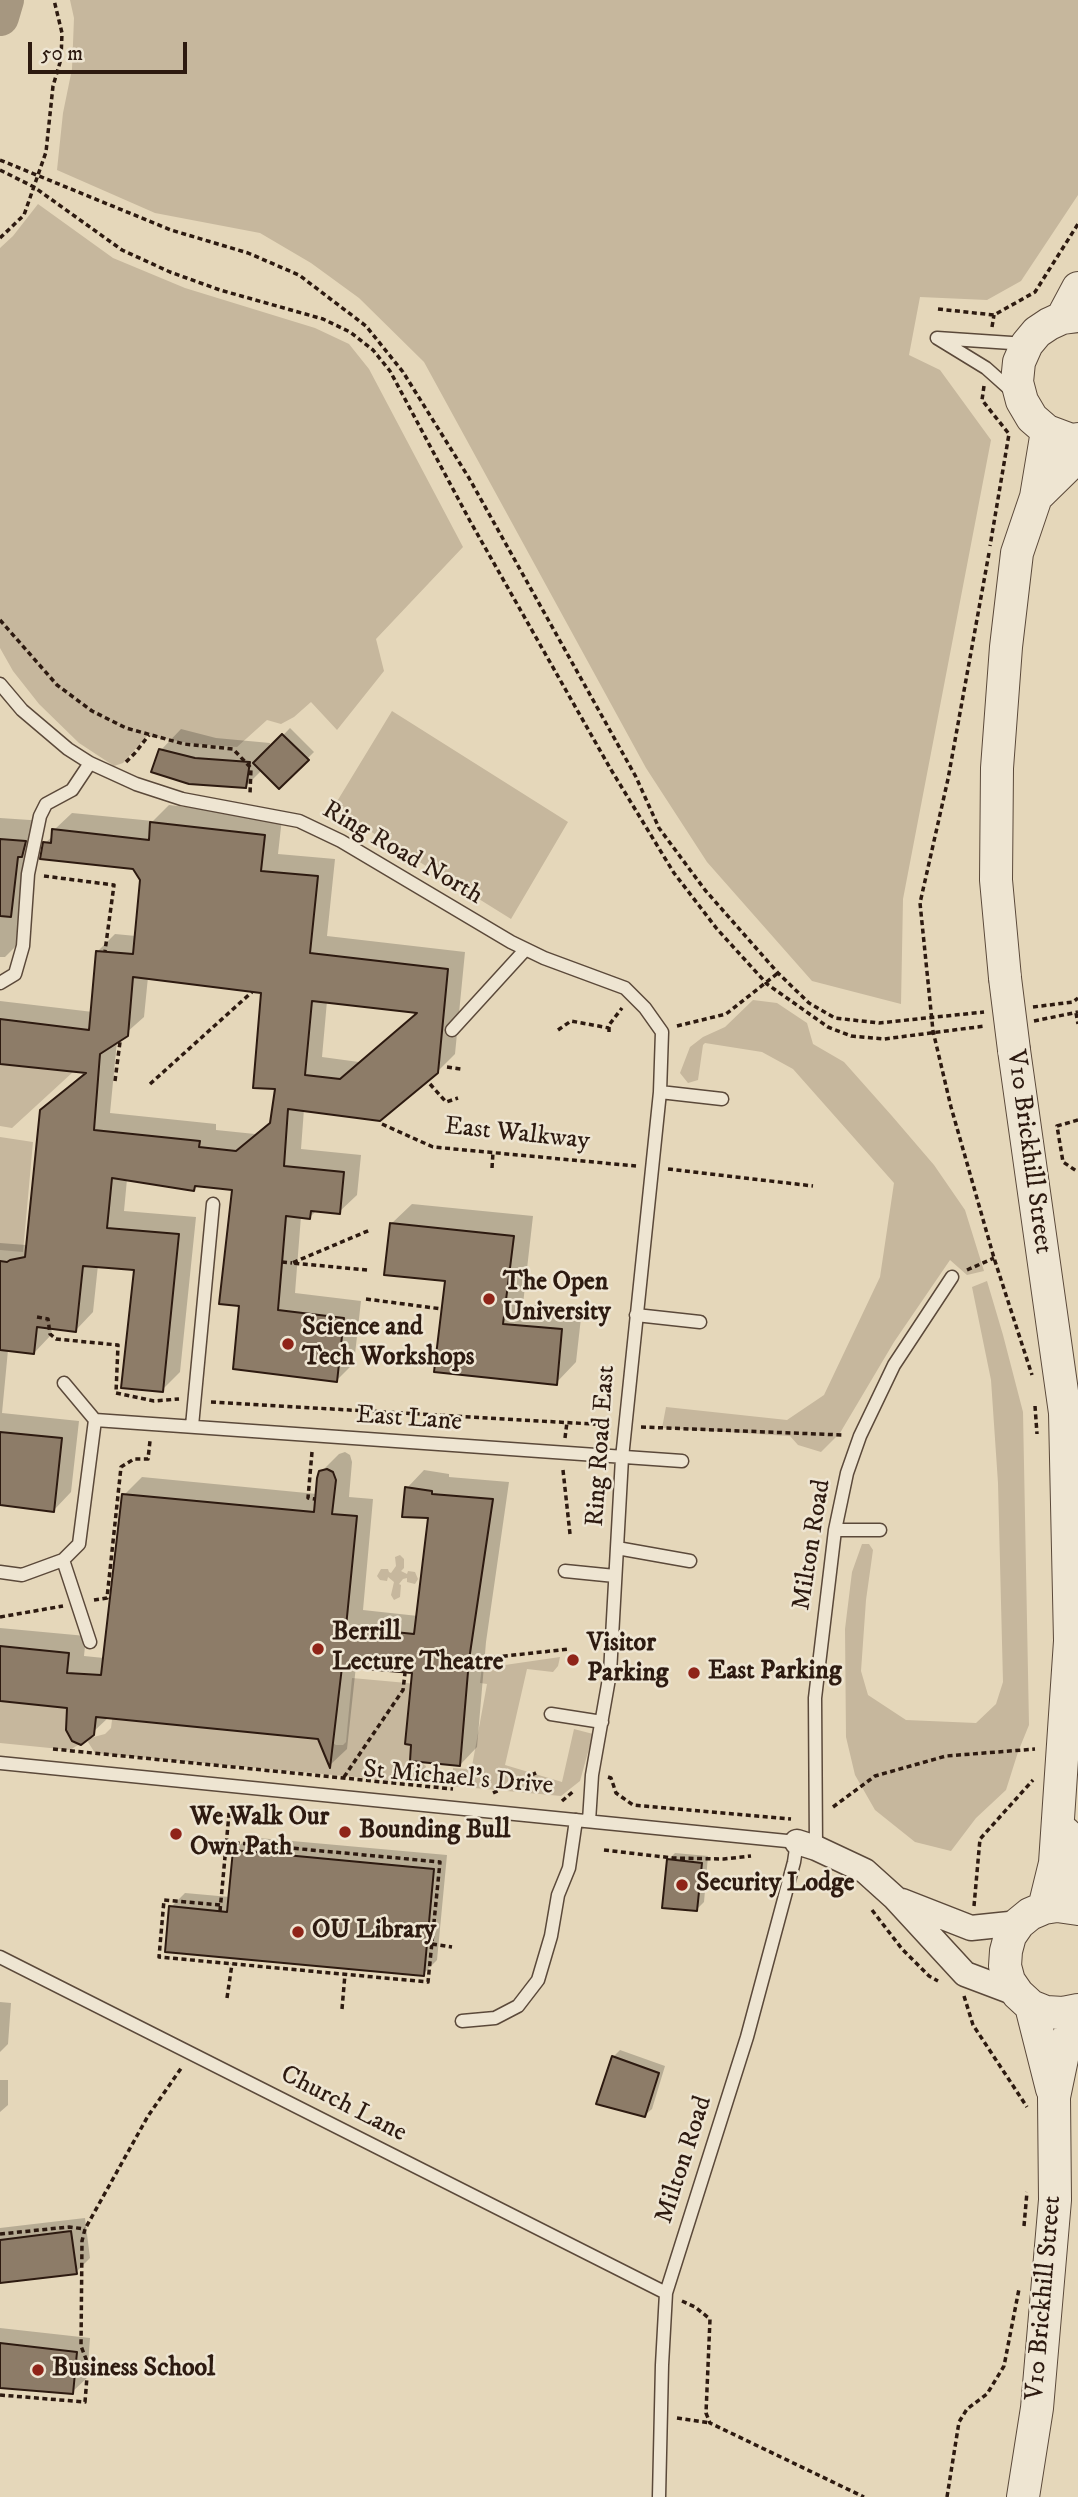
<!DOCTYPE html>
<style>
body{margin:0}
#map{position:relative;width:1078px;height:2497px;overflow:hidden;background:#e5d7ba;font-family:"IM FELL DW Pica",serif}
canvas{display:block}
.scale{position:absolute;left:28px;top:42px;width:159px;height:32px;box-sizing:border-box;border:4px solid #2d1a10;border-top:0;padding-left:9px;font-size:21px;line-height:24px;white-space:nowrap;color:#2d1a10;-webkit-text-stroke:5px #eee5d2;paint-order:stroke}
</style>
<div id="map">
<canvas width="1078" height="2497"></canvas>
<div class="scale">50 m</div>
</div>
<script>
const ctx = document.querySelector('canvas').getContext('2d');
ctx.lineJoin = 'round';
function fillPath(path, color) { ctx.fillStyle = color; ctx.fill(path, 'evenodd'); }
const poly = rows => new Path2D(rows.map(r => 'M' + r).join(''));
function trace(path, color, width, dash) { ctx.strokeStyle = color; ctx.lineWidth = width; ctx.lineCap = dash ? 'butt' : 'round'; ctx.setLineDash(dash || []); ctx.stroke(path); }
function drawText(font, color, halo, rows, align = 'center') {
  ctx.font = font + ' "IM FELL DW Pica",serif'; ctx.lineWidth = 5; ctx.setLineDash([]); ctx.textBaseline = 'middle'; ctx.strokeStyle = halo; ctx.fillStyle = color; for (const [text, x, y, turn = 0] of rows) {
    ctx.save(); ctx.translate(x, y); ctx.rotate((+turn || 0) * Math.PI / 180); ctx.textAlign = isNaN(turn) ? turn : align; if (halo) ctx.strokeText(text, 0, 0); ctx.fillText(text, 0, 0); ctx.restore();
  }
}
fillPath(poly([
 [70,0,1078,0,1078,195,1021,281,987,300,920,297,909,355,940,370,991,440,903,899,901,1004,812,981,707,862,646,768,424,362,359,298,311,263,260,233,155,213,57,170,63,113,72,69,74,18],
 [38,204,113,258,185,288,315,328,349,344,369,369,463,547,376,639,384,671,337,730,311,702,294,717,281,724,267,720,237,747,196,744,147,736,123,763,114,766,79,743,39,704,13,671,0,648,0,248,13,236],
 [392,711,568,822,511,919,333,808],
 [753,1000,777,1003,807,1023,813,1044,844,1062,892,1116,934,1165,965,1210,984,1271,967,1275,950,1260,894,1342,840,1433,821,1452,798,1445,790,1436,662,1428,666,1407,787,1420,824,1395,880,1277,894,1183,793,1069,762,1052,705,1043,703,1045,698,1080,688,1083,680,1073,690,1047,703,1037,725,1027],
 [0,1064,73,1072,12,1128,0,1126],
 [0,1137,33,1142,23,1252,0,1250],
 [987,1281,1003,1335,1023,1412,1029,1725,1018,1752,1006,1790,976,1818,951,1851,915,1842,875,1810,855,1775,846,1737,845,1629,852,1572,862,1544,869,1544,873,1550,866,1600,861,1671,868,1695,906,1720,976,1723,996,1704,1003,1682,998,1483,991,1380,972,1287],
 [400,1555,404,1559,404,1568,401,1571,407,1574,408,1571,415,1572,418,1579,415,1584,407,1582,407,1578,403,1579,399,1584,401,1585,400,1597,394,1600,391,1595,394,1582,388,1577,387,1581,380,1580,377,1576,381,1569,388,1569,389,1572,391,1573,396,1566,395,1557],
 [560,1657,558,1666,553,1672,527,1669,505,1765,562,1782,574,1729,593,1734,580,1781,561,1796,95,1753,88,1742,90,1738,105,1734,111,1728,113,1712,326,1733,329,1740,336,1745,343,1745,346,1742,352,1678,418,1684,423,1749,421,1763,426,1766,425,1769,438,1775,453,1770,453,1768,468,1769,472,1766,487,1684,480,1683,482,1665,498,1666],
 [0,1687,75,1694,80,1740,78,1745,70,1750,0,1743]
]), '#c6b79d');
fillPath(poly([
 [290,728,314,752,279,787,262,770,246,786,161,750,181,729,216,738,270,743,269,750],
 [169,805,282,818,278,854,335,859,327,936,465,952,455,1054,437,1072,304,1109,301,1149,361,1155,357,1195,339,1212,317,1210,310,1217,301,1216,295,1293,361,1301,354,1363,337,1380,241,1304,234,1188,198,1184,193,1189,127,1179,124,1211,196,1217,180,1372,162,1390,136,1268,98,1265,93,1312,76,1330,52,1327,51,1335,34,1353,8,1350,2,1413,79,1421,71,1492,54,1510,0,1503,0,1243,26,1245,41,1111,86,1071,0,1063,0,1001,93,1012,97,952,115,934,136,936,142,879,134,867,45,843,54,835,54,830,72,813,153,821],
 [148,977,263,991,277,1088,272,1120,255,1134,216,1130,216,1124,110,1113,117,1041,144,1017],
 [327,1001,418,1012,359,1062,322,1057],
 [0,818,45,821,42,835,38,840,25,937,5,957,0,957],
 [412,1204,533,1216,523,1304,582,1309,576,1362,556,1383,391,1224],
 [345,1452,350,1455,352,1462,349,1497,373,1499,363,1610,418,1616,430,1517,407,1488,424,1470,449,1474,449,1477,509,1482,486,1642,477,1747,460,1765,414,1672,356,1666,347,1749,330,1765,319,1737,109,1717,92,1733,69,1707,0,1699,0,1628,86,1636,84,1656,104,1658,124,1495,142,1477,317,1494,321,1472,339,1454],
 [248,1837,447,1855,437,1960,423,1974,171,1907,185,1893,230,1897,234,1851],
 [675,1853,708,1856,704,1902,697,1909,668,1860],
 [0,2002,11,2003,8,2044,0,2052],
 [620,2050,665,2066,652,2109,645,2115,613,2057],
 [0,2080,8,2080,8,2105,0,2112],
 [85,2218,90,2258,76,2272,0,2281,0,2228],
 [0,2328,90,2338,87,2378,72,2392,0,2386]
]), '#0003');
trace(poly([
 [0,17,5,0]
]), '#a69780', 38);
const building = poly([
 [282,734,309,760,279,789,253,763,282,734],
 [159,749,195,758,250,762,246,788,189,784,151,772,159,749],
 [150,822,265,835,261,871,318,876,310,953,448,969,438,1073,380,1121,288,1109,284,1166,344,1172,340,1214,311,1211,310,1219,286,1216,278,1310,344,1318,337,1382,233,1369,239,1306,219,1304,232,1190,195,1186,194,1191,112,1178,107,1228,179,1234,163,1392,121,1388,134,1270,83,1266,76,1332,37,1327,34,1354,0,1350,0,1261,7,1262,10,1260,25,1257,40,1110,86,1073,0,1064,0,1019,89,1030,96,951,133,954,140,880,133,869,40,859,43,842,51,843,52,829,149,840,150,822],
 [133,977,261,993,253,1088,275,1089,270,1123,236,1151,199,1147,200,1141,94,1130,100,1054,128,1036,133,977],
 [312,1001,417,1013,340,1079,305,1075,312,1001],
 [0,839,26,841,22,857,18,857,11,917,0,916,0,839],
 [390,1223,514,1236,503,1324,562,1329,557,1385,434,1372,445,1281,384,1275,390,1223],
 [0,1432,62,1438,54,1512,0,1505,0,1432],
 [327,1469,333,1472,336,1480,332,1514,357,1516,346,1627,414,1634,428,1518,402,1517,405,1487,432,1491,432,1494,493,1499,469,1660,460,1766,410,1761,411,1745,405,1744,412,1673,342,1667,330,1768,318,1739,96,1717,94,1735,81,1745,72,1741,66,1730,67,1708,0,1701,0,1646,69,1653,67,1673,101,1675,122,1494,314,1512,317,1478,319,1471,327,1469],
 [233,1850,434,1869,424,1976,165,1952,169,1906,227,1912,233,1850],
 [667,1859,702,1863,697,1911,662,1908,667,1859],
 [612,2056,659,2073,645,2117,596,2104,612,2056],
 [71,2231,77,2274,0,2283,0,2240,71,2231],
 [0,2343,77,2352,73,2394,0,2388,0,2343]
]);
fillPath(building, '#8d7c68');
trace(building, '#2d1a10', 2);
const service = poly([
 [1014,393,986,368,937,338,1026,344],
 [0,684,22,710,68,749,90,763,136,784,182,799,299,821,341,841,511,942,544,958,625,988,645,1008,662,1032,660,1092,622,1458,610,1673,592,1775,589,1821],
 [0,983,15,974,23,946,28,874,40,816,46,804,72,790,90,763],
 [452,1030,525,950],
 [660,1092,722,1099],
 [636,1315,700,1322],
 [95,1420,682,1461],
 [192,1426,213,1204],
 [835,1530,880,1530],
 [617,1548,690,1561],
 [63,1560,90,1642],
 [565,1571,615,1576],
 [0,1572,22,1575,63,1560,79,1544,95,1420,64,1383],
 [551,1714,602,1722],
 [0,1763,797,1842,794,1862,747,2037,666,2293,662,2365,659,2497],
 [816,1848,815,1698,835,1530,847,1473,860,1436,894,1365,952,1277],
 [0,1957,666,2293],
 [462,2021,495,2018,518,2006,538,1980,551,1936,558,1895,569,1868,576,1820]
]);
const minor = poly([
 [797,1842,816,1848,865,1871,895,1898,965,1974,1018,1994],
 [902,1901,971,1928,1019,1923]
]);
const tertiary = poly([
 [1078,316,1062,318,1049,324,1037,332,1027,344,1019,362,1017,382,1022,401,1032,418,1047,431,1071,440,1078,439],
 [1062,318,1078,288],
 [1036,497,1078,456],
 [1005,978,996,880,997,768,1006,647,1017,553,1036,497,1047,431],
 [1014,1050,1065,1413,1070,1641,1055,1863,1044,1908],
 [1065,1833,1078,1890],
 [1078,1909,1057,1906,1044,1908,1030,1914,1019,1923,1010,1936,1006,1951,1005,1966,1009,1981,1018,1994,1031,2006,1046,2012,1063,2013,1078,2010],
 [1031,2006,1052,2089],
 [1023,2497,1037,2408,1055,2200,1054,2097,1064,2049,1078,2011]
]);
trace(service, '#5b493a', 15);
trace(minor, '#5b493a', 27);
trace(tertiary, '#5b493a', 34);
trace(poly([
 [0,160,171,230,248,253,299,275,366,326,403,372,469,478,636,777,659,828,705,890,778,973,809,1003,835,1018,879,1023,984,1012],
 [0,170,34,187,122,250,170,272,220,290,323,319,350,332,373,350,390,371,470,521,610,768,674,873,717,929,767,984,828,1027,851,1036,884,1039,985,1026],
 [0,238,24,215,46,152,53,86,61,59,62,33,54,0],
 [938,309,994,315,1035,292,1078,224],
 [992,327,994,315],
 [984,386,982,400,1009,434,990,546],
 [989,553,948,779,920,903,933,1031,951,1107,994,1258,1032,1375],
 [0,620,57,685,92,711,126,728,184,744,233,749,251,768,250,794],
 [126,762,135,753,149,735],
 [44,876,114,885,105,951],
 [1033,1007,1073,1002,1078,998],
 [1076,1013,1078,1024],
 [1034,1021,1078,1012],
 [677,1026,726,1014,778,973],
 [558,1030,571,1021,609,1028],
 [609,1032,609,1025,622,1008],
 [447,1067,461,1069],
 [115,1081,120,1042],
 [150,1084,252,992],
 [430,1084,446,1102,458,1098],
 [1078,1120,1057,1126,1063,1162,1078,1172],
 [382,1124,433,1147,636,1166],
 [492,1168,493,1152],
 [668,1169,813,1186],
 [282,1262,292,1263],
 [367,1270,292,1263,370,1230],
 [967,1270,994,1258],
 [366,1299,442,1309],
 [37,1317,48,1319,50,1334,56,1339,118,1345,116,1393,154,1401,179,1399],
 [211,1402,609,1425],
 [1035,1406,1037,1434],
 [641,1427,843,1435],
 [565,1438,567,1422],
 [312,1452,308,1498,315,1499],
 [563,1470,570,1534],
 [94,1600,107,1598,121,1467,134,1459,148,1459,150,1441],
 [0,1617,63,1606],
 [469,1660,569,1649],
 [53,1749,453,1789],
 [344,1777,403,1690,405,1673],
 [608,1777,611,1778,616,1793,633,1805,791,1819],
 [493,1793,538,1772],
 [562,1801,575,1790],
 [833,1807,875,1776,946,1756,1035,1749],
 [604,1850,673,1858,724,1859,751,1856],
 [220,1905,164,1900,159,1957,428,1982,440,1862,226,1842],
 [974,1906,980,1839,1033,1780],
 [872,1910,902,1949,929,1976,938,1981],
 [220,1911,230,1803],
 [432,1944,452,1947],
 [964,1996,973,2025,1027,2107],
 [227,1998,232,1964],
 [342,2009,345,1974],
 [1024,2226,1027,2192],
 [0,2234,69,2227,85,2229],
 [682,2301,695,2307,710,2319,706,2413,710,2423,864,2497],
 [0,2395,85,2402,88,2364,81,2346,82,2241,85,2229,148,2116,182,2067],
 [677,2418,710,2423],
 [947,2497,959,2422,967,2409,987,2394,1004,2366,1019,2289]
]), '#2d1a10', 3.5, [5, 3.5]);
trace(service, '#eee5d2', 12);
trace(minor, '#eee5d2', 24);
trace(tertiary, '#eee5d2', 32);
const tertiaryBridge = poly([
 [1005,978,1014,1050]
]);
trace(tertiaryBridge, '#5b493a', 34, []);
trace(tertiaryBridge, '#eee5d2', 32);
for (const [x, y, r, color] of [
 [489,1299,7,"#8f2418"],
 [288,1344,7,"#8f2418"],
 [318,1649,7,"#8f2418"],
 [573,1660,7,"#8f2418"],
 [694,1673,7,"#8f2418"],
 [345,1832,7,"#8f2418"],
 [176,1834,7,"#8f2418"],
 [682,1885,7,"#8f2418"],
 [298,1932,7,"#8f2418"],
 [38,2370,7,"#8f2418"]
]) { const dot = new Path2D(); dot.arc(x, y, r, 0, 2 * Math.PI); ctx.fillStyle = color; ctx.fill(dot); trace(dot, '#eee5d2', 2.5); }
drawText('26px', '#2d1a10', '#eee5d2', [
 ["Ring Road North",402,854,30],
 ["East Walkway",517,1135,6],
 ["V10 Brickhill Street",1028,1152,82],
 ["East Lane",409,1420,4],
 ["Ring Road East",602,1446,-86],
 ["Milton Road",813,1545,-81],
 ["St Michael's Drive",458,1779,5],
 ["Church Lane",343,2105,27],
 ["Milton Road",685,2160,-72],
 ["V10 Brickhill Street",1045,2298,-85]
]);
drawText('bold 26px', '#2d1a10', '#eee5d2', [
 ["The Open",503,1284],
 ["University",503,1314],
 ["Science and",302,1329],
 ["Tech Workshops",302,1359],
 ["Berrill",332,1634],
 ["Lecture Theatre",332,1664],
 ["Visitor",587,1645],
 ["Parking",587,1675],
 ["East Parking",708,1673],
 ["We Walk Our",190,1819],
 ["Own Path",190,1849],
 ["Bounding Bull",359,1832],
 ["Security Lodge",696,1885],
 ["OU Library",312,1932],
 ["Business School",52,2370]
], 'left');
</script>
